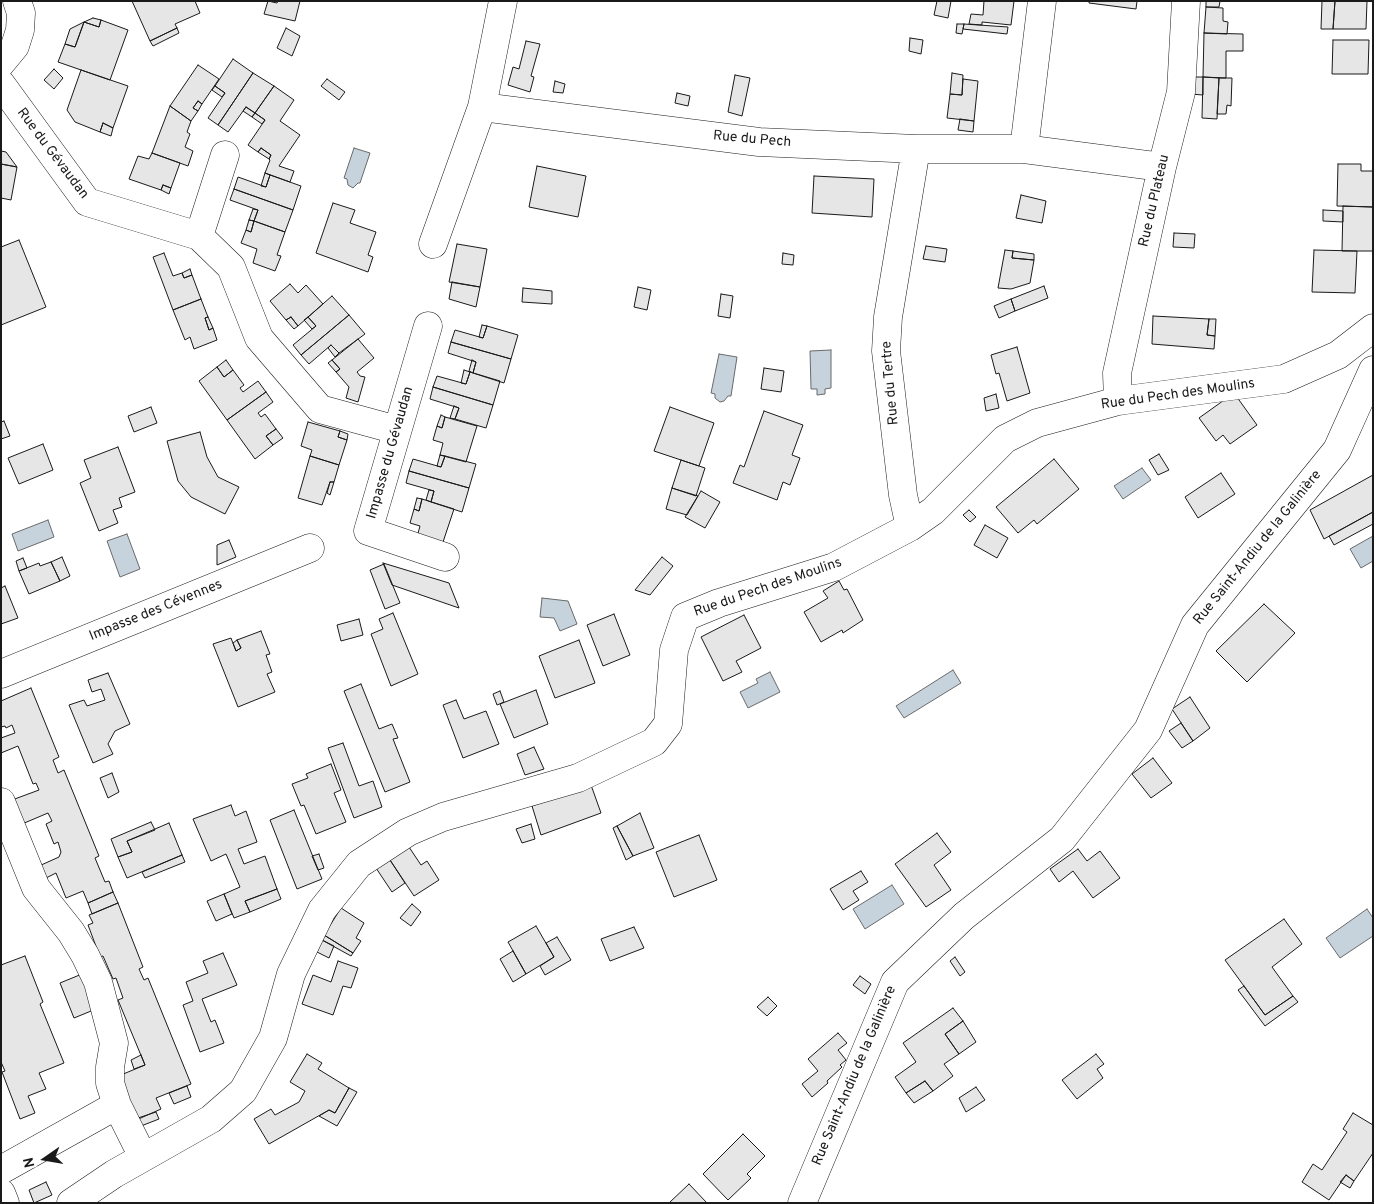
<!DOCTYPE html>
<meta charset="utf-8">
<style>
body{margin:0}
#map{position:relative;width:1374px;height:1204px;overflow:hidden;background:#fff;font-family:Overpass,sans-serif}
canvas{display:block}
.frame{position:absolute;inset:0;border:2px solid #1a1a1a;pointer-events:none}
.north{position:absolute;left:20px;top:1134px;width:50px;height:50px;-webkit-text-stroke:4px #fff;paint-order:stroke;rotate:257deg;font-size:14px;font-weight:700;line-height:20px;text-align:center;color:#1a1a1a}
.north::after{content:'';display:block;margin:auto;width:18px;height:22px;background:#1a1a1a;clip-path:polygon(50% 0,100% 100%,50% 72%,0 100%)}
</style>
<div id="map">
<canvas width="1374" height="1204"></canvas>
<div class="frame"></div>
<div class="north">N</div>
</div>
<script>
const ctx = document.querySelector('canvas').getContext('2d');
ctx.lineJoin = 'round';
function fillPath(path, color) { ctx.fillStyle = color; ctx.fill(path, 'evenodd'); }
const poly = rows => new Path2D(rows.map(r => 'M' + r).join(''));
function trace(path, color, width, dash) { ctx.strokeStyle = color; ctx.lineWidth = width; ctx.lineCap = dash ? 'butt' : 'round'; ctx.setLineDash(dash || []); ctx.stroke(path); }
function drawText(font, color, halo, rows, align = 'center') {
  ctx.font = font + ' Overpass,sans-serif'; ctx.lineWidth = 4; ctx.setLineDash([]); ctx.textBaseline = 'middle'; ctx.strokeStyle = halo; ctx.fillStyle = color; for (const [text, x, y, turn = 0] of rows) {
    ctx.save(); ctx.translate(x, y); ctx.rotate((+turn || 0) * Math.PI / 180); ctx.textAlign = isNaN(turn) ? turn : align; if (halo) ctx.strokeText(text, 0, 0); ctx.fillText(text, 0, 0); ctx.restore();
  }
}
const water = poly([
 [354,148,370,153,360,183,358,183,353,188,348,185,347,179,344,178,354,148],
 [831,350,831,388,825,389,825,394,817,395,817,389,811,389,810,351,831,350],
 [719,354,737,357,731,396,728,396,724,401,720,402,715,398,715,394,711,393,719,354],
 [1142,468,1151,480,1123,499,1114,486,1142,468],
 [48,520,54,537,18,551,12,534,48,520],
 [127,534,140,569,120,577,107,541,127,534],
 [1373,536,1373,561,1361,568,1350,549,1373,536],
 [542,598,568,601,577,624,560,631,554,618,540,617,542,598],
 [953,670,961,683,904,718,896,706,953,670],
 [770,672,780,692,748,708,740,692,758,683,756,679,770,672],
 [892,885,904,904,865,929,853,909,892,885],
 [1367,909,1373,918,1373,936,1340,958,1326,938,1367,909]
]);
fillPath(water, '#c6d2dc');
trace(water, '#6a6a6a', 1);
const building = poly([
 [132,1,195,1,200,13,175,24,177,28,150,41,132,1],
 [268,1,277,3,278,1,300,1,295,21,264,14,268,1],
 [937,1,951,1,948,18,934,15,937,1],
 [984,1,1014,1,1011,25,982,22,982,25,969,24,971,14,983,15,984,1],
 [1089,1,1137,1,1136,9,1089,3,1089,1],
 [1206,1,1220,1,1219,7,1206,7,1206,1],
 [1322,1,1335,1,1333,29,1321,29,1322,1],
 [1335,1,1367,1,1366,29,1333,29,1335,1],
 [1206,7,1223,8,1223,21,1228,22,1227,34,1204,33,1206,7],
 [93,18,101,20,99,27,84,22,93,18],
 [101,20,128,30,110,80,58,62,65,44,75,47,84,22,99,27,101,20],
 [84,22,75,47,65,44,70,29,84,22],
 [957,24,964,24,962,34,956,33,957,24],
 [964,24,1008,27,1007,34,963,29,964,24],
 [177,28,179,33,153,46,150,41,177,28],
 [286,28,300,36,292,56,277,48,286,28],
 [1204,33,1243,34,1243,51,1226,51,1226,78,1203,77,1204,33],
 [910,38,923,40,921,54,909,51,910,38],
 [1333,40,1369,40,1368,74,1332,74,1333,40],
 [526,41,540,44,531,76,534,77,530,92,508,85,513,67,519,69,526,41],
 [233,59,253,73,218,125,208,118,225,93,215,86,233,59],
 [198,65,219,79,202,104,198,101,193,108,198,111,191,121,170,106,198,65],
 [54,69,63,78,54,89,44,80,54,69],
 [81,70,128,86,113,128,103,123,100,132,75,122,67,110,81,70],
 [253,73,274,86,255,113,246,107,228,132,218,125,253,73],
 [952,73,963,75,962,95,950,94,952,73],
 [735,75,750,78,742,116,728,112,735,75],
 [1191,77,1203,77,1203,95,1190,94,1191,77],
 [1203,77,1219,78,1217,119,1202,118,1203,77],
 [1219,78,1232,78,1231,106,1227,105,1226,114,1217,114,1219,78],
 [327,79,345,92,339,100,321,86,327,79],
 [963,79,978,81,974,121,947,118,950,94,962,95,963,79],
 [555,81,565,84,563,93,553,92,555,81],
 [215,86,225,93,222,97,212,90,215,86],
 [274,86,294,100,280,121,300,135,279,166,294,171,290,182,265,173,270,160,269,159,271,155,261,148,258,152,248,145,265,120,255,113,274,86],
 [677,93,690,96,688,106,675,103,677,93],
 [198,101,202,104,198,111,193,108,198,101],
 [170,106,191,121,187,132,190,134,185,147,193,151,188,166,152,153,170,106],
 [246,107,255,113,252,117,243,111,246,107],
 [255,113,265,120,262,124,252,117,255,113],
 [960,119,974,121,973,132,958,130,960,119],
 [103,123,113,128,111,136,100,132,103,123],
 [261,148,271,155,269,159,258,152,261,148],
 [1,151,6,152,17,167,1,164,1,151],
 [152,153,180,163,171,188,163,185,161,190,129,179,138,156,149,159,152,153],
 [1,164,17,167,11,200,1,198,1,164],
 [1338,164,1361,164,1361,171,1373,171,1373,207,1337,206,1338,164],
 [537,166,586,176,578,217,529,207,537,166],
 [265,173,270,175,266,187,261,186,265,173],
 [270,175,301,186,293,210,234,189,238,177,266,187,270,175],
 [814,176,874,179,872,217,812,213,814,176],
 [163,185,171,188,169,194,161,190,163,185],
 [234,189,293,210,285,232,254,221,258,210,230,200,234,189],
 [1021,195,1046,201,1042,223,1016,218,1021,195],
 [333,203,355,210,350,223,376,232,368,255,373,257,368,272,316,253,333,203],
 [1343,206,1373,207,1373,251,1342,251,1343,206],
 [253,209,258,210,254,221,249,220,253,209],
 [1323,210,1343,211,1343,222,1323,221,1323,210],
 [249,220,254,221,251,232,246,230,249,220],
 [254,221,285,232,277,255,281,256,275,271,253,263,257,249,241,243,246,230,251,232,254,221],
 [1174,233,1195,234,1194,248,1173,247,1174,233],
 [19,240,46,307,1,325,1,247,19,240],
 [457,244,487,249,480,287,449,282,457,244],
 [926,246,947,249,945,262,923,259,926,246],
 [1005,250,1013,251,1012,258,1034,260,1030,283,1011,289,998,288,1005,250],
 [1314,250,1357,251,1355,293,1312,292,1314,250],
 [1013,251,1034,254,1034,260,1012,258,1013,251],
 [164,253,173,276,182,273,184,278,192,275,201,299,173,310,153,257,164,253],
 [783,253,794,255,793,265,782,264,783,253],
 [190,269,192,275,184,278,182,273,190,269],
 [452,282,480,287,476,307,449,299,452,282],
 [290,284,298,293,306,285,323,304,298,326,291,317,286,320,270,301,290,284],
 [1044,286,1048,298,1015,311,1011,299,1044,286],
 [638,287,651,290,647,310,634,307,638,287],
 [523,288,552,291,552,304,522,302,523,288],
 [721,294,733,296,730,318,718,316,721,294],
 [332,296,349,315,301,355,293,345,316,326,308,317,332,296],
 [201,299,208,317,205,318,209,330,213,328,217,340,194,349,190,337,185,340,173,310,201,299],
 [1011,299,1015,311,999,318,994,306,1011,299],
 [349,315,365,334,339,353,331,345,309,364,301,355,349,315],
 [1153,316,1209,319,1207,335,1215,336,1214,349,1152,344,1153,316],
 [208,317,213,328,209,330,205,318,208,317],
 [291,317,298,326,294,329,286,320,291,317],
 [308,317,316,326,312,329,304,320,308,317],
 [1209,319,1216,319,1215,336,1207,335,1209,319],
 [482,325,487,326,483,338,479,337,482,325],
 [487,326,518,335,511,359,451,342,455,330,483,338,487,326],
 [358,339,374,358,357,372,360,376,365,377,358,402,346,398,349,387,336,372,340,369,332,360,358,339],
 [451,342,511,359,504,383,473,373,476,362,448,353,451,342],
 [331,345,339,353,335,357,328,348,331,345],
 [1017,347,1030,393,1007,401,999,373,996,374,991,355,1017,347],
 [226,360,233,370,224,377,217,367,226,360],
 [332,360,340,369,336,372,328,363,332,360],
 [472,360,476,362,473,373,469,371,472,360],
 [217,367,224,377,233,370,244,385,240,388,243,392,258,381,266,392,227,420,199,381,217,367],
 [764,368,784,371,781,392,761,389,764,368],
 [464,370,470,372,466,384,461,383,464,370],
 [470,372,500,381,493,405,433,387,437,376,466,384,470,372],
 [433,387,493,405,486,428,455,419,459,408,430,399,433,387],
 [266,392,273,402,258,413,261,417,265,414,276,429,266,436,273,445,255,459,227,420,266,392],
 [1234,393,1257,425,1230,444,1223,435,1216,441,1199,418,1234,393],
 [996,394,999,408,986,411,984,398,996,394],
 [454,406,459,408,455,419,450,418,454,406],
 [151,407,157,423,134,432,128,416,151,407],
 [670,407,714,423,699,466,654,451,670,407],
 [764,411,803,425,792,455,800,458,790,485,783,482,777,500,733,483,740,465,744,467,764,411],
 [441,415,445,417,442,428,437,426,441,415],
 [445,417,477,426,466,462,440,455,443,443,433,440,437,426,442,428,445,417],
 [4,421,10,436,1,439,1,422,4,421],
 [308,422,340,431,338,437,347,440,339,465,310,456,312,450,301,446,308,422],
 [276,429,283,438,273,445,266,436,276,429],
 [340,431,348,434,347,440,338,437,340,431],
 [200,432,207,457,218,477,239,487,225,514,191,497,178,481,167,441,200,432],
 [43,444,53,470,19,484,8,458,43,444],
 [118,447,135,492,119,498,122,507,113,510,118,523,99,531,80,483,91,478,84,460,118,447],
 [1159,454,1169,470,1158,475,1149,460,1159,454],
 [440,455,445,456,441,467,437,466,440,455],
 [310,456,339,465,334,482,330,482,322,505,298,498,310,456],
 [445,456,476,464,469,488,409,471,413,459,441,467,445,456],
 [1054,459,1079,489,1037,524,1034,520,1018,533,996,507,1054,459],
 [681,460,705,468,696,496,672,488,681,460],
 [409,471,469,488,462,512,431,502,434,491,406,483,409,471],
 [1221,473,1235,494,1198,518,1185,497,1221,473],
 [1373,475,1373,512,1324,539,1310,510,1373,475],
 [330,482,334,482,330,495,327,493,330,482],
 [672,488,698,496,687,515,666,509,672,488],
 [429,490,434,491,431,502,426,500,429,490],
 [701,491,720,502,705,528,685,517,701,491],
 [417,498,422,499,419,511,414,509,417,498],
 [422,499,454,509,442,545,417,537,420,526,410,523,414,509,419,511,422,499],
 [969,510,976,517,970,522,963,515,969,510],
 [1373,512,1373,524,1334,545,1329,536,1373,512],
 [985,525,1008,538,997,558,974,545,985,525],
 [229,540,236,557,217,565,217,545,229,540],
 [62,557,70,576,60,581,51,562,62,557],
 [662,557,673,566,650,595,635,590,662,557],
 [23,558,27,568,19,571,16,561,23,558],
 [51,562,60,581,29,594,19,571,39,563,40,566,51,562],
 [383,563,449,583,459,608,392,585,383,563],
 [384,564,400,603,385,609,370,570,384,564],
 [839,581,844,590,847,589,863,620,843,633,842,630,821,642,804,612,828,598,823,591,839,581],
 [5,586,18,618,1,624,1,588,5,586],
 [1264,604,1295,633,1247,682,1216,651,1264,604],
 [393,613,418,674,391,686,371,634,383,629,379,619,393,613],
 [614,614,630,655,603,666,587,625,614,614],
 [744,615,761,648,736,661,742,672,723,681,701,637,744,615],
 [359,619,363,635,341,641,337,625,359,619],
 [261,631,270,654,266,655,272,672,267,674,275,692,238,707,213,644,231,638,236,651,241,648,237,640,261,631],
 [237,640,241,648,236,651,233,643,237,640],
 [579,640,595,683,555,698,539,656,579,640],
 [108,673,130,724,115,731,108,744,113,754,93,763,69,705,84,700,87,706,105,700,101,689,92,692,88,680,108,673],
 [361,684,379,729,392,724,398,738,393,739,410,782,385,792,344,691,361,684],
 [31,688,59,757,53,760,58,773,64,770,99,856,95,858,105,882,109,881,113,892,88,903,83,891,66,898,56,873,44,879,39,866,59,857,61,852,58,842,54,844,46,824,52,821,48,813,22,824,12,800,39,790,36,783,33,784,18,746,1,753,1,738,15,733,12,725,6,728,5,726,1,727,1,701,31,688],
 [536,690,548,724,514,738,500,704,536,690],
 [500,691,504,702,497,705,493,694,500,691],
 [1190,697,1210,728,1193,741,1172,709,1190,697],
 [456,700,464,719,486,711,499,744,463,758,443,705,456,700],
 [1181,723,1193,741,1182,748,1169,731,1181,723],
 [343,743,359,786,373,781,382,807,354,818,328,748,343,743],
 [534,747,544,769,525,775,517,754,534,747],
 [1153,758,1172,783,1151,798,1132,774,1153,758],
 [331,764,341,790,334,793,346,822,316,834,304,805,301,806,292,784,308,778,306,774,331,764],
 [112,773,119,792,108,798,100,778,112,773],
 [591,785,601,813,541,835,532,806,591,785],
 [231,805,235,816,246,811,257,842,238,849,244,864,265,856,277,889,245,901,250,912,234,918,224,894,240,887,226,854,211,861,193,819,231,805],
 [294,810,322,879,297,889,270,820,294,810],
 [640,813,654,848,633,856,617,826,640,813],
 [151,822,155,830,127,841,132,852,118,857,111,839,151,822],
 [169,823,182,855,127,878,118,857,132,852,127,841,169,823],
 [531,824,535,839,522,843,516,829,531,824],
 [617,826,633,856,626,860,613,828,617,826],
 [937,833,951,852,934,865,951,890,926,907,895,864,937,833],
 [699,835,717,880,674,897,656,852,699,835],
 [407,844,421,865,427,861,439,880,414,896,388,857,407,844],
 [1078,849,1087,861,1100,851,1120,878,1093,898,1073,871,1059,882,1050,869,1078,849],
 [319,854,324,868,318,870,312,856,319,854],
 [182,855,185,862,145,878,142,872,182,855],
 [388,857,405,883,392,892,376,868,388,857],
 [861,871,868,882,853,891,859,900,843,910,830,889,861,871],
 [277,889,281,899,250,912,245,901,277,889],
 [113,892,118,903,92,914,88,903,113,892],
 [224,894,232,914,216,921,207,901,224,894],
 [118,903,143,967,139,969,144,980,148,978,191,1084,156,1098,161,1109,134,1121,116,1077,145,1065,118,1000,123,998,116,978,113,979,103,956,100,957,88,925,93,923,89,915,118,903],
 [412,904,421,912,411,926,400,918,412,904],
 [341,908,364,923,356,938,361,941,353,953,324,935,341,908],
 [1284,919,1302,944,1272,967,1293,996,1265,1015,1225,960,1284,919],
 [536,926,554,957,526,974,508,942,536,926],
 [634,927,644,948,610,961,601,939,634,927],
 [324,935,353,953,351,956,322,940,324,935],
 [557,937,571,960,545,975,540,966,554,957,546,943,557,937],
 [322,940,334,946,329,958,317,952,322,940],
 [513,951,526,974,513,982,500,959,513,951],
 [223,953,237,985,202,999,211,1022,215,1020,224,1043,200,1052,183,1005,193,1001,186,982,208,973,203,961,223,953],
 [25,956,43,1002,40,1004,64,1063,39,1073,46,1089,28,1096,35,1113,20,1119,2,1072,5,1071,1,1062,1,965,25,956],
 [955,957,965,972,960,976,950,961,955,957],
 [338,961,358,968,351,988,343,986,333,1015,302,1004,313,975,331,982,338,961],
 [82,974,96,1009,74,1018,60,983,82,974],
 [860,976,871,984,865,994,853,985,860,976],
 [1244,986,1265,1015,1293,996,1298,1002,1265,1026,1238,990,1244,986],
 [768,997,777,1006,767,1016,757,1007,768,997],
 [953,1008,963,1021,945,1034,959,1054,944,1064,953,1076,933,1091,925,1081,906,1093,895,1077,916,1062,903,1043,953,1008],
 [963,1021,976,1042,959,1054,945,1034,963,1021],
 [838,1033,847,1043,838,1050,846,1060,840,1065,842,1067,827,1081,828,1083,812,1097,802,1084,818,1071,808,1059,838,1033],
 [307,1054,322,1063,318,1069,349,1088,335,1113,329,1110,269,1144,254,1119,271,1109,275,1115,299,1102,305,1091,290,1082,307,1054],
 [1096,1054,1104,1064,1097,1069,1103,1078,1077,1099,1062,1080,1096,1054],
 [141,1055,145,1065,134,1069,131,1060,141,1055],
 [925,1081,933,1091,914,1103,906,1093,925,1081],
 [187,1086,191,1097,174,1104,169,1093,187,1086],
 [976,1087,985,1100,966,1112,959,1098,976,1087],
 [349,1088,357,1092,337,1126,319,1116,329,1110,335,1113,349,1088],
 [156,1112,159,1119,141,1126,138,1118,156,1112],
 [1353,1113,1373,1125,1373,1153,1354,1181,1346,1175,1329,1200,1302,1182,1313,1164,1322,1170,1347,1132,1343,1129,1353,1113],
 [743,1134,765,1156,747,1174,751,1178,728,1200,703,1174,743,1134],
 [1346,1175,1354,1181,1350,1188,1340,1182,1346,1175],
 [46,1182,52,1195,34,1203,29,1190,46,1182],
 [689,1184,707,1203,669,1203,689,1184]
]);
fillPath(building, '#e6e6e6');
trace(building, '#1a1a1a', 1);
const minor = poly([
 [1,63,15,46,20,30,21,13,17,1],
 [1,84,87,202,199,236,231,267,259,338,320,409,397,430],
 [482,107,759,142,916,149,1024,149,1162,167],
 [1024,149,1042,1],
 [199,236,225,155],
 [433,244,482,107,503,1],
 [428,326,368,531,445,557],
 [1118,401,1117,373,1162,167,1181,92,1186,1],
 [910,527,903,495,886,351,888,317,916,149],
 [1,674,310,548],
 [1,802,36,888,71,932,85,955,98,982,114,1043,110,1067,110,1083,117,1105,143,1157],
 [1,1170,117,1105],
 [1,1193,5,1203],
 [71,1203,114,1174,211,1119,243,1091,273,1038,291,974,322,910,359,864,408,832,443,817,578,778,654,742,668,724,674,650,685,617,719,603,834,567,910,527,933,511,1005,439,1037,423,1118,401,1284,379,1338,355,1373,328],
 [802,1203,895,982,964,916,1062,839,1148,730,1195,625,1337,450,1373,370]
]);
trace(minor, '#1a1a1a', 29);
trace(minor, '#fff', 28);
drawText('14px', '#1a1a1a', '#fff', [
 ["Rue du Pech",752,140,5],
 ["Rue du Gévaudan",52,154,53],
 ["Rue du Plateau",1155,201,-77],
 ["Rue du Tertre",891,383,-95],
 ["Rue du Pech des Moulins",1178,395,-8],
 ["Impasse du Gévaudan",391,453,-74],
 ["Rue Saint-Andiu de la Galinière",1258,548,-51],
 ["Rue du Pech des Moulins",768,588,-19],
 ["Impasse des Cévennes",156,611,-22],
 ["Rue Saint-Andiu de la Galinière",855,1076,-67]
]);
</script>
